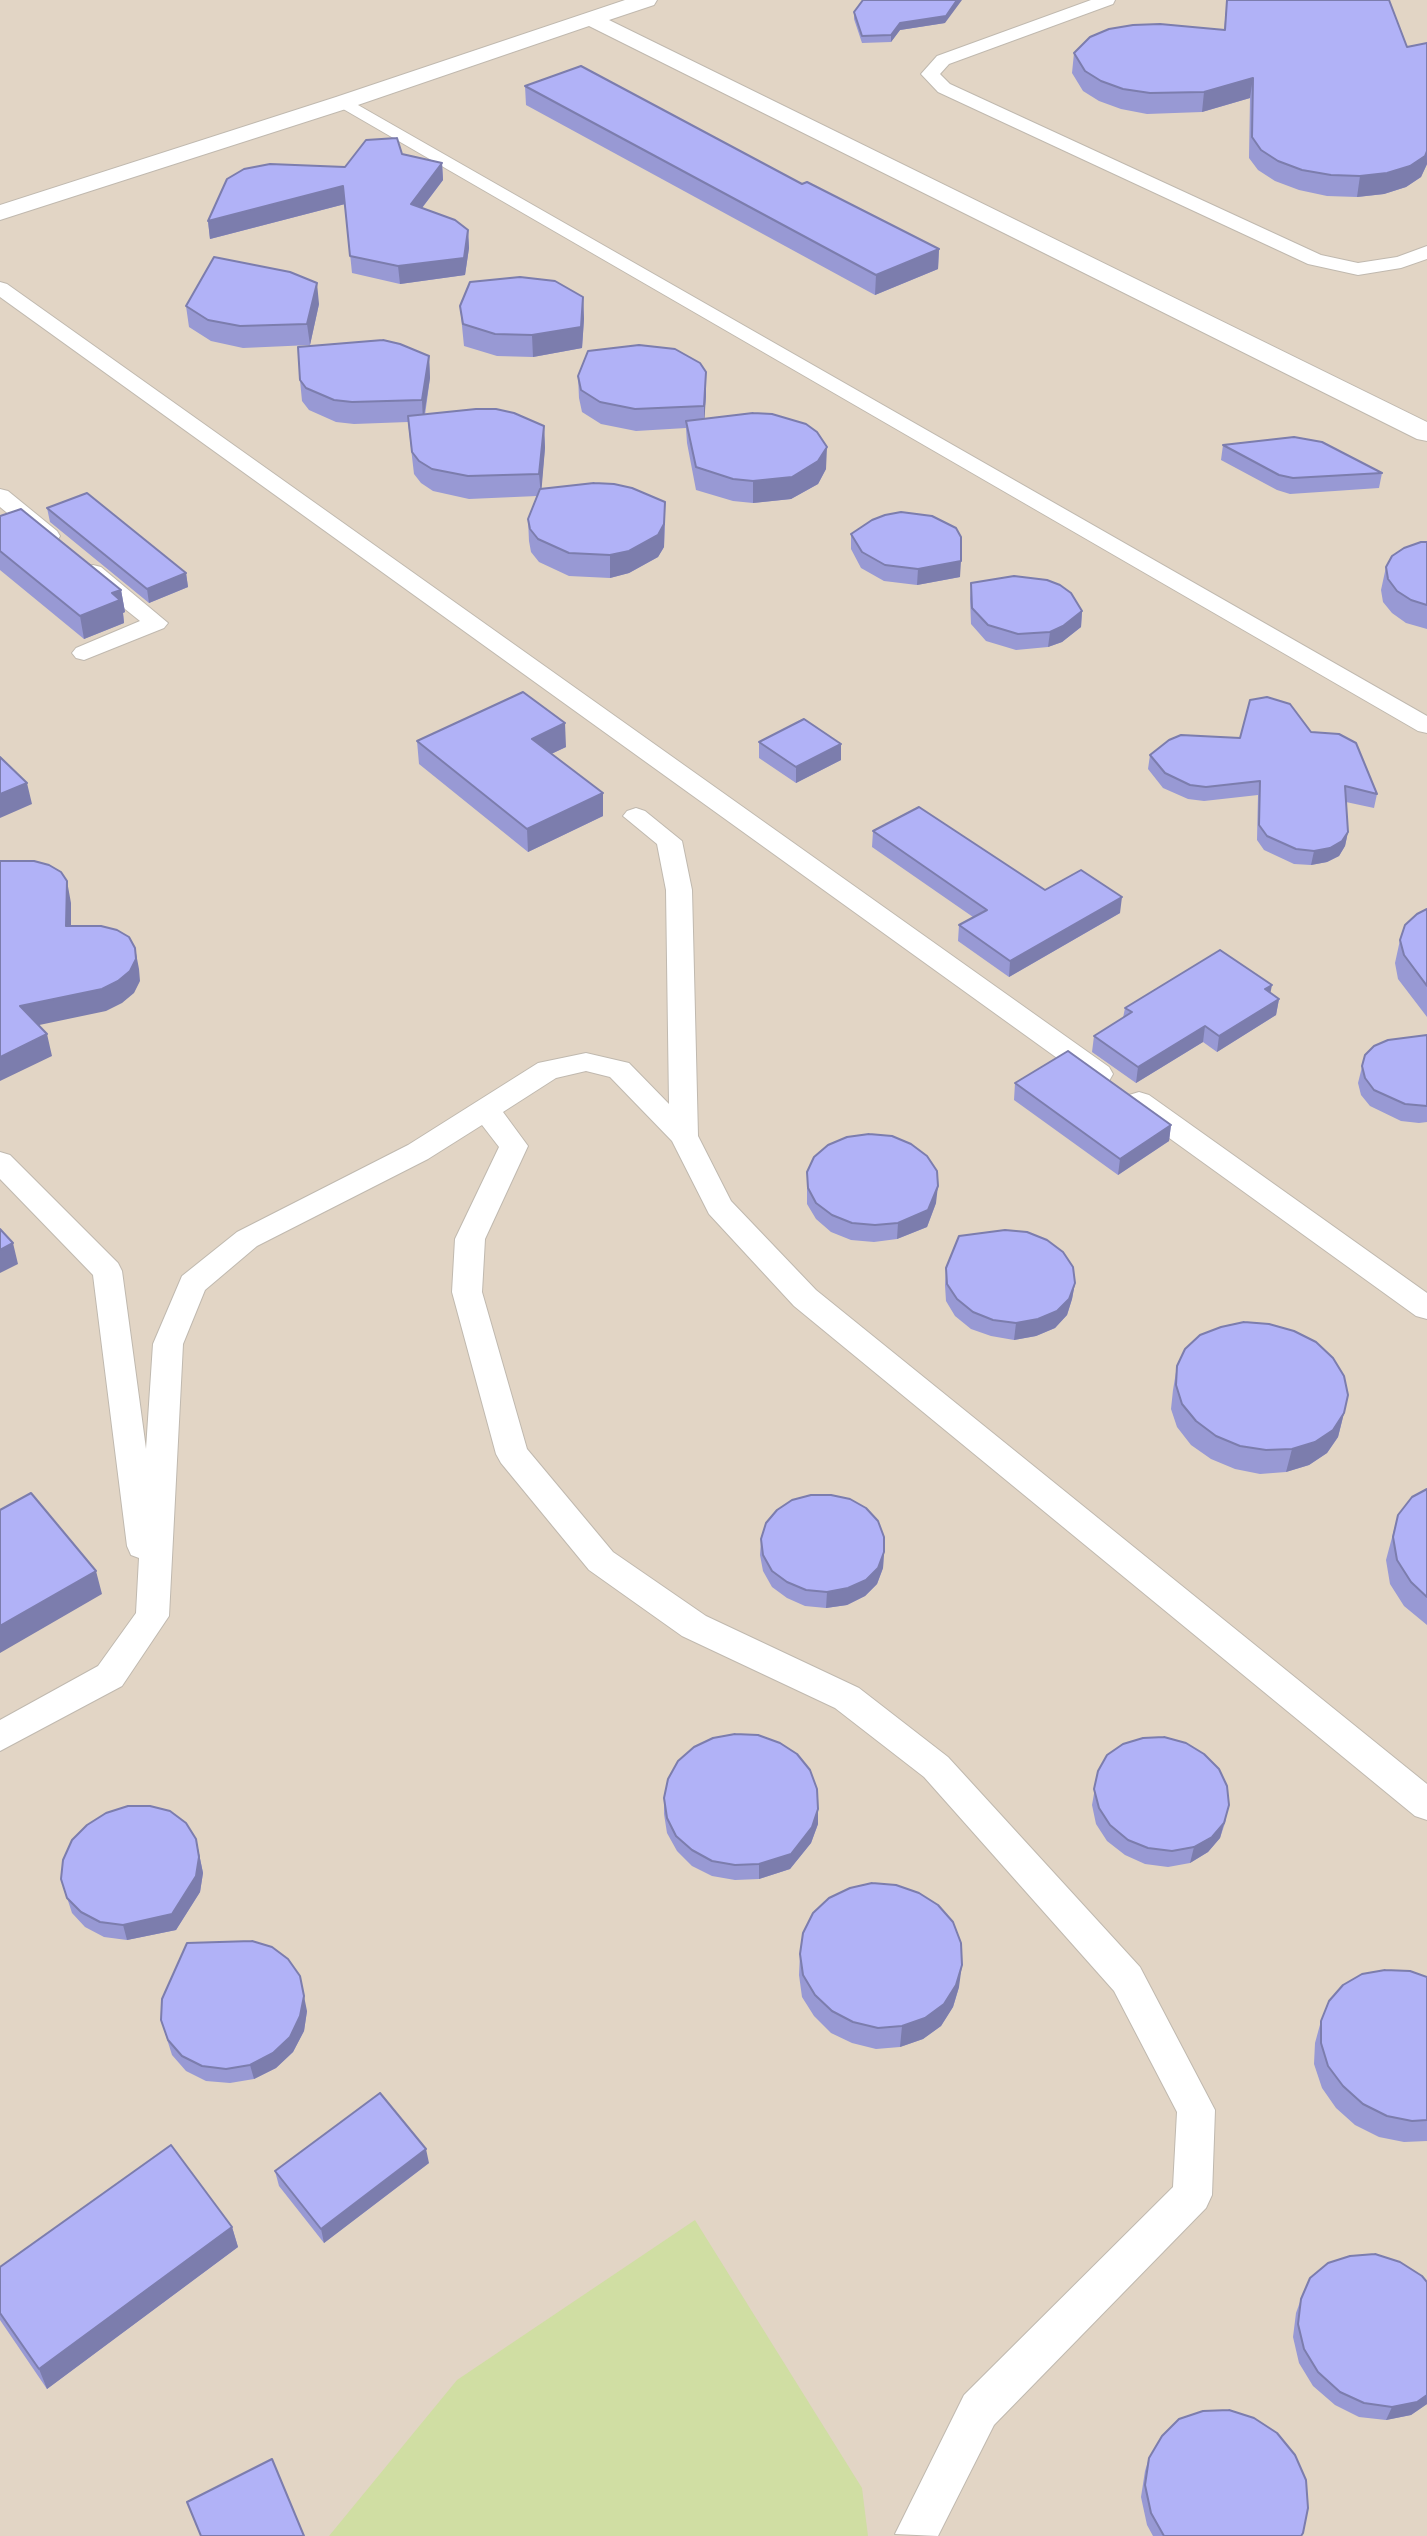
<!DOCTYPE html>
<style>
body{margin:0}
canvas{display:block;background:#e9e1d7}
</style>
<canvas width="1427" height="2536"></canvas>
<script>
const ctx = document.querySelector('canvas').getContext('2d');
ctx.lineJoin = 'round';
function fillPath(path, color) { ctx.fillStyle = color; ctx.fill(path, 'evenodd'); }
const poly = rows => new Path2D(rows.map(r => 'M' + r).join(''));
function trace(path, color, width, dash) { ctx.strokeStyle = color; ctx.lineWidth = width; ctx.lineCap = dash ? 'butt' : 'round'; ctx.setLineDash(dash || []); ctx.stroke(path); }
fillPath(poly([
 [0,0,1427,0,1427,2536,0,2536]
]), '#e2d5c5');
fillPath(poly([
 [695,2220,862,2488,868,2536,329,2536,457,2380]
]), '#d0dea3');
const service = poly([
 [1091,0,1115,0,1113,4,949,64,940,74,950,84,1321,255,1358,263,1397,257,1427,246,1427,259,1401,268,1358,275,1308,264,938,92,921,74,937,56,1091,0],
 [344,97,1427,716,1427,733,1418,731,338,106,335,102,344,97],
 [0,282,7,284,1109,1067,1113,1074,1109,1081,1099,1083,1089,1081,0,297,0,282],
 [0,489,8,491,57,531,60,536,57,541,41,541,0,507,0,489],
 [93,565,101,567,168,623,164,628,84,660,76,658,72,653,76,648,140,621,85,577,82,572,85,567,93,565],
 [636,808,645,811,682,841,692,890,698,1136,731,1201,816,1290,1427,1784,1427,1820,1415,1816,794,1306,709,1214,672,1141,610,1077,586,1071,556,1078,503,1112,528,1146,485,1239,482,1292,527,1449,613,1552,706,1616,859,1688,948,1757,1140,1967,1215,2110,1212,2195,1206,2208,994,2425,938,2536,895,2534,964,2395,1173,2187,1177,2112,1114,1991,924,1777,835,1708,682,1636,589,1570,501,1463,496,1454,452,1292,455,1239,499,1147,482,1125,428,1159,257,1246,205,1290,183,1344,169,1616,122,1686,0,1751,0,1720,98,1666,136,1613,139,1558,131,1555,127,1546,93,1275,0,1179,0,1152,10,1155,118,1263,122,1271,146,1449,153,1344,182,1276,237,1232,408,1145,538,1063,586,1053,629,1063,669,1104,666,890,657,844,623,816,627,811,636,808],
 [1139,1092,1149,1095,1427,1293,1427,1319,1416,1316,1129,1109,1125,1102,1129,1095,1139,1092]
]);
const minor = poly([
 [625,0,657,0,654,5,609,20,1427,422,1427,441,1417,439,589,26,352,107,0,220,0,205,336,97,625,0]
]);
trace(service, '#c0b9af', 2);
trace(minor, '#c0b9af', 2);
fillPath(service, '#fff');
fillPath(minor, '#fff');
fillPath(poly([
 [1227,0,1389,0,1407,47,1427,43,1427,164,1421,177,1406,187,1384,194,1357,197,1327,196,1299,190,1275,181,1258,170,1249,158,1250,98,1202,112,1147,114,1121,109,1099,101,1083,91,1072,73,1074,53,1224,30],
 [854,12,945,23,900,30,891,42,862,43,854,19],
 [525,86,802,184,939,249,938,269,875,295,526,105],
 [402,154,442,163,443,180,422,208,468,230,469,248,465,275,400,284,352,273,345,204,210,239,208,221],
 [583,297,584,319,582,348,533,357,497,356,464,346,460,306],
 [319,304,310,345,243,348,211,341,189,327,186,306],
 [429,356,430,378,425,415,544,426,545,448,541,489,665,524,664,547,658,557,629,573,610,578,569,576,539,562,531,552,529,541,528,519,537,496,469,499,433,491,421,483,414,474,408,422,354,424,336,422,309,410,302,401,300,380],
 [578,376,706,394,704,419,826,469,818,484,791,499,753,503,733,501,696,490,687,443,686,428,636,431,601,424,582,412,579,398],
 [1223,445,1382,473,1379,488,1290,494,1277,490,1221,460],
 [47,508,186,573,188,587,149,603,50,522],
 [0,516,121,590,125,612,123,613,124,623,84,639,0,570],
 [851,534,960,577,917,585,884,581,861,568,851,549],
 [1427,542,1427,629,1406,623,1392,613,1383,602,1381,590,1386,567],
 [971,583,1082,611,1081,627,1062,642,1048,647,1016,650,986,641,971,624,970,599],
 [1311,732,1377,794,1374,808,1346,802,1348,832,1345,846,1339,856,1327,862,1311,865,1294,864,1264,850,1257,840,1258,795,1204,801,1188,799,1163,788,1148,769,1150,755,1240,738],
 [417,741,566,747,551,754,603,793,603,816,528,852,419,764],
 [759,742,841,760,796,783,759,758],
 [873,831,1045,890,1120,913,1009,977,958,941,959,925,973,917,872,847],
 [1427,909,1427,1017,1398,979,1395,963,1400,940],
 [1271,993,1279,999,1276,1015,1217,1052,1203,1042,1136,1083,1092,1052,1094,1036,1123,1018,1125,1008],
 [1427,1035,1427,1122,1419,1123,1401,1121,1370,1106,1361,1095,1358,1083,1365,1055],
 [1015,1083,1171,1125,1169,1141,1118,1175,1014,1100],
 [807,1172,936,1203,927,1227,897,1239,874,1242,851,1240,831,1232,816,1219,807,1204],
 [946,1268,1075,1283,1072,1299,1067,1315,1055,1328,1036,1336,1014,1340,991,1336,971,1329,955,1316,946,1301,945,1285],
 [1177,1366,1344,1413,1338,1437,1327,1453,1309,1465,1286,1472,1260,1474,1235,1469,1211,1459,1191,1445,1177,1427,1171,1409,1173,1390],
 [1427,1489,1427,1625,1404,1606,1390,1584,1386,1560,1398,1515],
 [761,1539,884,1552,883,1568,877,1584,865,1596,847,1605,826,1608,805,1606,787,1598,772,1587,763,1571,760,1555],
 [1098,1771,1226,1820,1220,1838,1208,1852,1190,1863,1168,1867,1145,1864,1125,1855,1107,1841,1096,1824,1092,1805],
 [664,1798,818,1824,811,1843,790,1869,759,1879,735,1880,712,1876,692,1866,677,1851,667,1833,664,1814],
 [196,1839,203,1873,200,1892,176,1930,127,1940,104,1937,85,1927,72,1913,61,1879],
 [800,1954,959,1987,953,2007,941,2026,923,2039,900,2047,876,2049,852,2043,831,2033,814,2016,802,1997,799,1975],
 [1427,1977,1427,2141,1404,2142,1379,2137,1355,2125,1336,2108,1322,2088,1314,2064,1315,2043,1321,2021],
 [307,2011,304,2031,293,2052,276,2068,254,2079,230,2083,206,2081,186,2071,172,2055,161,2020],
 [429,2163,324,2243,279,2186,275,2171],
 [232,2227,238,2247,47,2389,0,2320,0,2267],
 [1427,2282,1427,2404,1411,2415,1386,2420,1359,2417,1335,2405,1313,2386,1299,2363,1293,2337,1296,2313,1301,2299],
 [1149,2458,1302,2536,1153,2536,1147,2525,1141,2497,1145,2471]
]), '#9899d4');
fillPath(poly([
 [957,0,962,0,945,23,900,30,891,42,891,35,900,23],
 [1253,78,1250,98,1202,112,1204,92],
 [1427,151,1427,164,1421,177,1406,187,1384,194,1357,197,1360,176],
 [442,163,443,180,412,221,411,204],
 [343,186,345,204,210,239,208,221],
 [468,230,469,248,465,275,400,284,398,266],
 [939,249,938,269,875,295,876,275],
 [317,283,319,304,310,345,307,324],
 [583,297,584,319,582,348,533,357,532,335],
 [429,356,430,378,423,422,422,400],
 [706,372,706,394,704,428,704,406],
 [544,426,545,448,541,496,539,474],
 [827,447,826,469,818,484,791,499,753,503,753,481],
 [665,502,664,547,658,557,629,573,610,578,610,555],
 [961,561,960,577,917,585,918,569],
 [186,573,188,587,149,603,147,589],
 [121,590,125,612,123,613,124,623,84,639,80,616,112,593],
 [1082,611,1081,627,1062,642,1048,647,1050,632],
 [565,723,566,747,534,762,532,739],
 [841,744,841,760,796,783,796,767],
 [27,783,32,804,0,818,0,794],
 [603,793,603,816,528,852,527,829],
 [1348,832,1345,846,1339,856,1327,862,1311,865,1314,851],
 [67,881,71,903,71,947,66,926],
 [1122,897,1120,913,1009,977,1010,961],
 [135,948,139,969,140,981,134,993,122,1003,106,1011,25,1028,20,1006],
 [1272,985,1269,1000,1265,989],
 [1279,999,1276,1015,1217,1052,1219,1036],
 [1205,1026,1203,1042,1136,1083,1138,1067],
 [47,1034,52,1056,0,1081,0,1057],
 [1171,1125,1169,1141,1118,1175,1120,1159],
 [938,1186,936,1203,927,1227,897,1239,898,1223],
 [13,1243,18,1264,0,1273,0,1250],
 [1075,1283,1072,1299,1067,1315,1055,1328,1036,1336,1014,1340,1016,1323],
 [1344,1413,1338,1437,1327,1453,1309,1465,1286,1472,1292,1449],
 [884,1552,883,1568,877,1584,865,1596,847,1605,826,1608,827,1592],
 [96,1571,102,1594,0,1653,0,1626],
 [1229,1805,1220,1838,1208,1852,1190,1863,1194,1847],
 [818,1809,818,1824,811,1843,790,1869,759,1879,759,1864],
 [196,1839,203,1873,200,1892,176,1930,127,1940,123,1925],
 [962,1965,959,1987,953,2007,941,2026,923,2039,900,2047,902,2026],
 [300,1976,307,2011,304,2031,293,2052,276,2068,254,2079,250,2065],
 [426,2149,429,2163,324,2243,321,2229],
 [232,2227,238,2247,47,2389,39,2369],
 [1427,2395,1427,2404,1411,2415,1386,2420,1392,2407]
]), '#7c7dad');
const building = poly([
 [863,0,957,0,946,16,900,23,891,35,862,36,854,12,863,0],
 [1227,0,1389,0,1407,47,1427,43,1427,151,1425,156,1410,166,1387,173,1360,176,1331,175,1302,170,1278,161,1261,150,1252,137,1253,78,1204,92,1150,93,1123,89,1101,81,1085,71,1074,53,1090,37,1109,29,1133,25,1160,24,1225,30,1227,0],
 [581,66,802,184,807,182,939,249,876,275,525,86,581,66],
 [397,138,402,154,442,163,411,204,455,220,468,230,464,258,398,266,350,256,343,186,208,221,227,179,244,169,270,164,345,167,366,140,397,138],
 [214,257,290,272,317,283,307,324,240,326,208,320,186,306,214,257],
 [520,277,555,281,583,297,581,327,532,335,495,334,463,324,460,306,470,282,520,277],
 [383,340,400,344,429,356,422,400,352,402,334,400,306,388,300,380,298,347,383,340],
 [639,345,675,349,700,363,706,372,704,406,635,409,600,402,581,390,578,376,588,351,639,345],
 [476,409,496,409,514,413,544,426,539,474,468,476,432,469,419,461,412,452,408,416,476,409],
 [753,413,772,414,806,424,817,432,827,447,818,461,792,477,753,481,733,479,696,467,686,421,753,413],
 [1294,437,1322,442,1382,473,1293,478,1279,475,1223,445,1294,437],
 [594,483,614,484,632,488,665,502,664,524,658,535,629,551,610,555,569,553,538,539,530,529,528,519,540,489,594,483],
 [87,493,186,573,147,589,47,508,87,493],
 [21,509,121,590,112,593,120,600,80,616,0,551,0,516,21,509],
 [901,512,932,516,956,528,961,537,961,561,918,569,885,565,862,552,851,534,872,520,885,515,901,512],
 [1421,542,1427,542,1427,605,1411,600,1397,591,1388,579,1386,567,1392,556,1404,548,1421,542],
 [1014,576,1047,580,1060,585,1071,593,1082,611,1063,626,1050,632,1018,634,988,625,972,608,971,583,1014,576],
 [523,692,565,723,532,739,603,793,527,829,417,741,523,692],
 [1267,697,1290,704,1311,732,1339,734,1356,743,1377,794,1345,786,1348,832,1342,841,1330,848,1314,851,1296,849,1267,836,1259,825,1260,781,1206,787,1190,785,1165,773,1150,755,1169,740,1181,735,1240,738,1250,700,1267,697],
 [804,719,841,744,796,767,759,742,804,719],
 [0,757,27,783,0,794,0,757],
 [919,807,1045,890,1081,870,1122,897,1010,961,959,925,987,910,873,831,919,807],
 [0,861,34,861,49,865,61,872,67,881,66,926,101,926,117,930,129,937,135,948,136,959,130,971,118,981,102,989,20,1006,47,1034,0,1057,0,861],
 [1427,909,1427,986,1404,955,1400,940,1405,925,1417,914,1427,909],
 [1220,950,1272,985,1265,989,1279,999,1219,1036,1205,1026,1138,1067,1094,1036,1132,1012,1125,1008,1220,950],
 [1427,1035,1427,1106,1405,1104,1374,1090,1365,1078,1362,1066,1365,1055,1374,1046,1388,1040,1427,1035],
 [1068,1051,1171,1125,1120,1159,1015,1083,1068,1051],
 [869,1134,892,1136,911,1144,927,1156,937,1171,938,1186,928,1210,898,1223,875,1225,852,1223,832,1215,816,1203,808,1188,807,1172,814,1157,828,1145,847,1137,869,1134],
 [0,1229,13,1243,0,1250,0,1229],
 [1005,1230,1027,1232,1047,1240,1063,1252,1073,1267,1075,1283,1069,1299,1057,1311,1038,1319,1016,1323,993,1320,973,1312,957,1299,947,1284,946,1268,959,1236,1005,1230],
 [1244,1322,1269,1324,1294,1331,1316,1342,1333,1358,1344,1376,1348,1395,1344,1413,1333,1430,1315,1442,1292,1449,1266,1450,1240,1446,1216,1436,1196,1421,1182,1404,1176,1385,1177,1366,1185,1349,1200,1335,1221,1327,1244,1322],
 [1427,1489,1427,1597,1411,1582,1397,1560,1393,1537,1398,1515,1412,1497,1427,1489],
 [31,1493,96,1571,0,1626,0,1510,31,1493],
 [811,1495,831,1495,850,1499,866,1508,878,1521,884,1537,884,1552,878,1568,866,1580,848,1588,827,1592,806,1590,787,1582,772,1571,763,1555,761,1539,766,1523,777,1510,792,1500,811,1495],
 [735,1734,758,1735,780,1743,797,1754,810,1770,817,1789,818,1809,812,1827,791,1854,759,1864,735,1865,712,1861,692,1850,676,1836,667,1818,664,1798,668,1779,678,1761,694,1747,713,1738,735,1734],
 [1164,1737,1186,1743,1204,1754,1219,1769,1227,1786,1229,1805,1224,1823,1212,1837,1194,1847,1172,1851,1148,1848,1128,1840,1110,1825,1099,1808,1094,1789,1098,1771,1107,1755,1123,1744,1143,1738,1164,1737],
 [128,1806,150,1806,170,1811,186,1823,196,1839,199,1857,196,1876,172,1914,123,1925,100,1922,81,1912,67,1898,61,1879,63,1860,72,1840,87,1825,106,1813,128,1806],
 [872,1883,896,1885,919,1893,938,1905,953,1922,961,1943,962,1965,956,1985,944,2004,925,2018,902,2026,878,2028,853,2022,832,2011,815,1995,803,1975,800,1954,803,1933,813,1913,829,1898,850,1888,872,1883],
 [252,1941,272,1947,288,1959,300,1976,304,1996,300,2016,290,2037,273,2053,250,2065,226,2069,202,2066,182,2056,168,2040,161,2020,162,1999,187,1943,252,1941],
 [1385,1970,1410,1971,1427,1977,1427,2120,1412,2121,1387,2116,1363,2104,1343,2086,1328,2066,1321,2043,1321,2021,1329,2001,1343,1985,1362,1974,1385,1970],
 [380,2093,426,2149,321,2229,275,2171,380,2093],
 [171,2145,232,2227,39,2369,0,2313,0,2267,171,2145],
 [1375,2254,1400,2262,1422,2276,1427,2282,1427,2395,1417,2402,1392,2407,1364,2403,1340,2392,1318,2372,1304,2349,1298,2324,1301,2299,1310,2278,1328,2263,1350,2256,1375,2254],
 [1229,2410,1254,2418,1277,2433,1295,2455,1306,2480,1308,2508,1303,2533,1301,2536,1164,2536,1151,2513,1145,2485,1149,2458,1162,2436,1179,2419,1203,2411,1229,2410],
 [272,2459,304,2536,201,2536,187,2502,272,2459]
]);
fillPath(building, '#b1b2f7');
trace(building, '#7c7dad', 2);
</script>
